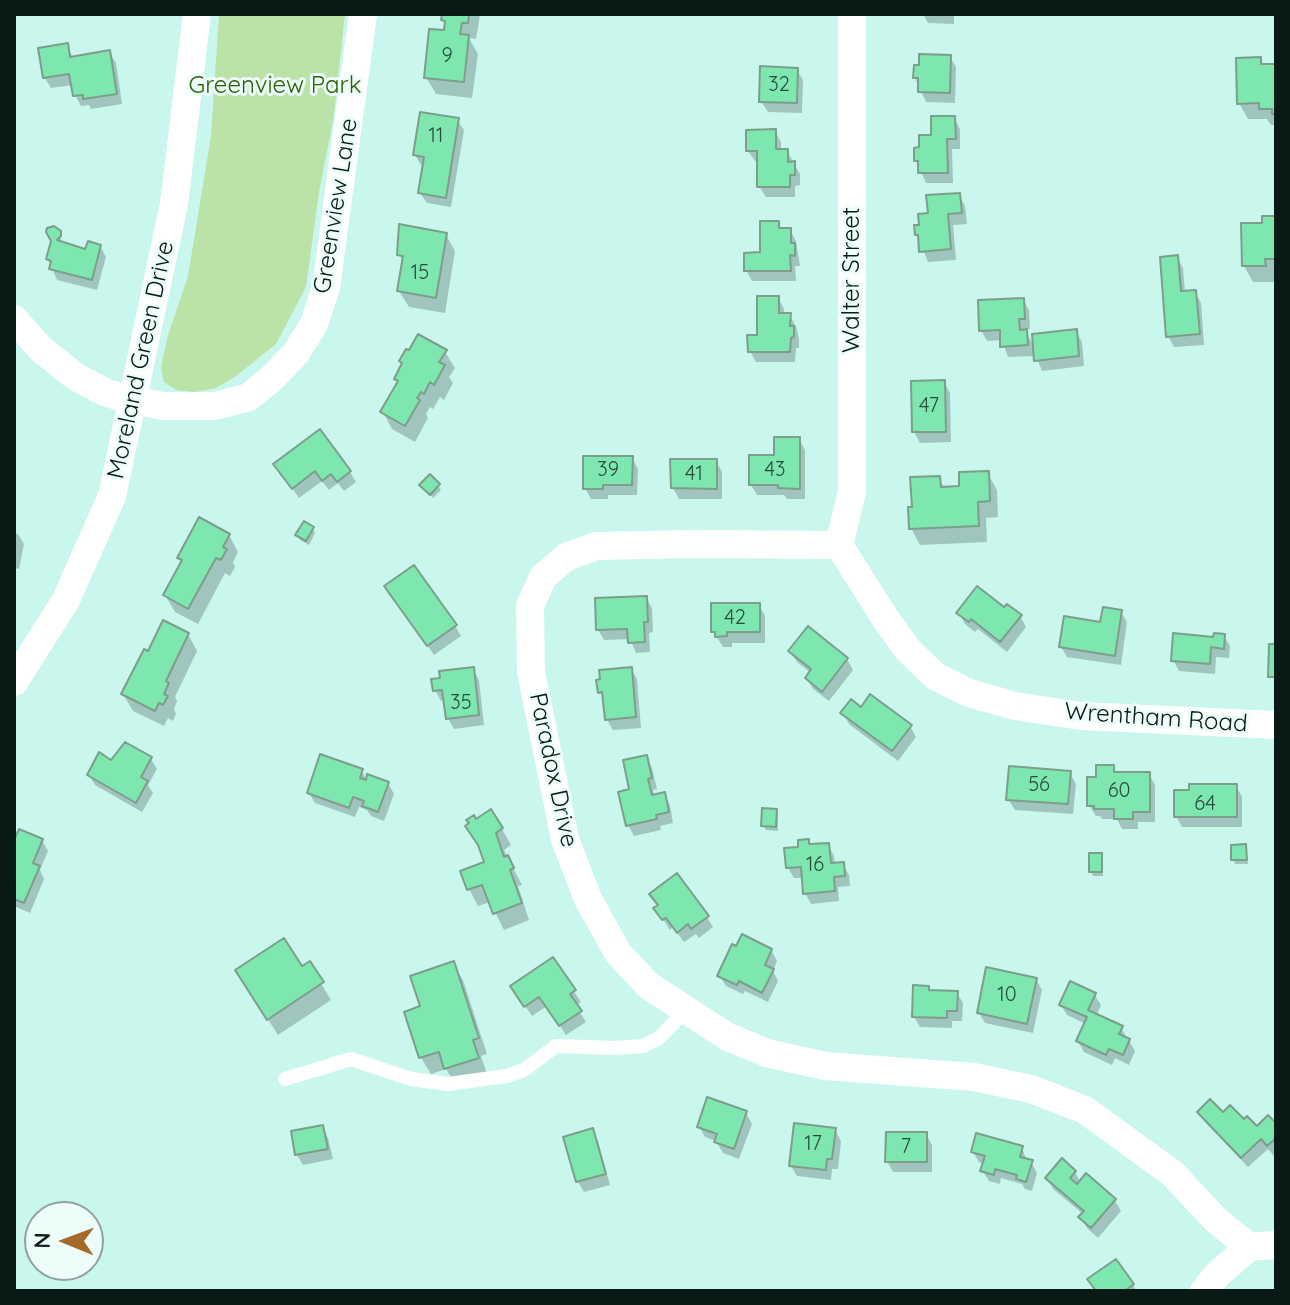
<!DOCTYPE html>
<style>
body{margin:0}
#map{position:relative;width:1290px;height:1305px;overflow:hidden;background:#c9f7ee;font-family:Quicksand,sans-serif}
canvas{display:block}
.frame{position:absolute;inset:0;border:16px solid #081916;pointer-events:none}
.north{position:absolute;left:24px;top:1201px;width:80px;height:80px;box-sizing:border-box;background:#ecfdfa;border:2px solid #91a29f;border-radius:50%;rotate:271deg;font-size:22px;font-weight:700;line-height:32px;text-align:center;color:#081916}
.north::after{content:'';display:block;margin:auto;width:28px;height:36px;background:#a56a2a;clip-path:polygon(50% 0,100% 100%,50% 72%,0 100%)}
</style>
<div id="map">
<canvas width="1290" height="1305"></canvas>
<div class="frame"></div>
<div class="north">N</div>
</div>
<script>
const ctx = document.querySelector('canvas').getContext('2d');
ctx.lineJoin = 'round';
function fillPath(path, color) { ctx.fillStyle = color; ctx.fill(path, 'evenodd'); }
const poly = rows => new Path2D(rows.map(r => 'M' + r).join(''));
function trace(path, color, width, dash) { ctx.strokeStyle = color; ctx.lineWidth = width; ctx.lineCap = dash ? 'butt' : 'round'; ctx.setLineDash(dash || []); ctx.stroke(path); }
function drawText(font, color, halo, rows, align = 'center') {
  ctx.font = font + ' Quicksand,sans-serif'; ctx.lineWidth = 6; ctx.setLineDash([]); ctx.textBaseline = 'middle'; ctx.strokeStyle = halo; ctx.fillStyle = color; for (const [text, x, y, turn = 0] of rows) {
    ctx.save(); ctx.translate(x, y); ctx.rotate((+turn || 0) * Math.PI / 180); ctx.textAlign = isNaN(turn) ? turn : align; if (halo) ctx.strokeText(text, 0, 0); ctx.fillText(text, 0, 0); ctx.restore();
  }
}
fillPath(poly([
 [219,14,345,14,334,115,319,192,306,287,276,344,236,376,216,388,195,392,176,390,164,382,161,367,168,335,188,276,211,136]
]), '#bbe2a7');
fillPath(poly([
 [444,14,480,15,476,39,469,38,478,54,472,98,436,94,426,77,445,33],
 [923,14,954,14,954,24,928,23],
 [67,45,73,58,109,52,116,63,122,104,91,109,89,105,81,106,75,95,73,85,51,88,44,77],
 [950,57,956,67,955,103,926,102,915,78,920,67],
 [1260,59,1264,66,1276,66,1276,125,1271,125,1267,119,1248,119,1239,103],
 [797,70,803,80,802,113,768,112,761,101],
 [954,118,960,129,960,149,952,149,953,183,926,183,916,160,934,137],
 [457,120,464,130,451,207,427,203,420,193,425,166,421,165,415,155],
 [775,131,781,142,781,151,787,151,800,174,800,185,795,186,795,197,766,197,759,186,759,161,755,161,748,151],
 [959,195,965,206,967,224,953,225,956,260,928,262,917,235,930,215],
 [1276,218,1274,282,1253,282,1244,266,1264,225],
 [777,223,782,230,790,230,796,241,800,266,795,266,796,281,752,281,746,270,762,254],
 [56,228,64,245,86,251,100,246,106,257,97,290,57,280,48,259],
 [446,235,455,251,445,313,409,307,399,291,404,264,399,254],
 [1177,257,1183,268,1185,293,1195,292,1201,303,1204,345,1174,347,1168,336],
 [778,298,784,309,784,315,789,315,796,326,799,339,799,348,796,348,795,362,756,362,750,351],
 [1023,300,1029,310,1030,329,1024,329,1035,348,1076,331,1082,342,1084,366,1042,371,1036,356,1008,357,1002,340,987,341,981,330],
 [445,352,455,368,449,377,453,383,444,400,440,397,433,409,430,407,426,414,428,418,415,442,392,429,383,412,399,383,396,379,403,366,401,361],
 [944,382,950,393,951,442,920,443,914,432],
 [799,439,805,450,805,499,787,499,784,495,757,495,751,485,776,457],
 [632,458,638,469,637,495,608,495,608,499,591,499,585,488],
 [716,461,722,472,722,499,679,499,673,488],
 [276,465,350,472,356,482,344,491,338,483,329,490,322,481,299,498],
 [988,474,997,490,998,517,986,518,987,542,920,545,911,528,914,509,939,478,945,489,962,488],
 [438,486,441,490,433,498,425,490],
 [313,529,315,533,309,545,300,540,297,535],
 [14,533,18,534,24,544,19,569,15,568,14,573],
 [229,535,238,552,233,562,235,567,230,576,225,573,198,624,175,612,165,595,183,563,180,558],
 [393,597,455,626,461,636,434,655],
 [646,598,652,608,653,632,649,633,650,652,636,653,630,639,604,640,598,630],
 [759,605,765,616,765,643,732,643,732,647,723,647,713,631],
 [1005,610,1020,616,1026,627,1007,652,978,629,975,632,965,624,959,613],
 [1121,612,1127,622,1121,665,1067,657,1061,647],
 [188,634,197,651,175,697,177,701,174,709,176,714,173,721,168,718,164,726,133,711,123,694,149,654],
 [1224,636,1230,646,1229,658,1216,657,1215,674,1179,671,1173,660],
 [790,652,847,659,853,670,829,701,813,689,807,678,811,673,797,662],
 [473,669,479,680,484,725,454,729,448,718,445,700,441,701,435,690],
 [631,669,637,679,641,728,613,730,607,720,605,701,600,692],
 [861,710,910,726,916,737,898,761,849,724,843,713],
 [646,757,652,768,657,789,653,790,654,796,664,794,670,805,673,823,660,826,661,830,634,836,628,825,631,791],
 [151,759,157,769,148,785,153,793,142,812,95,785,89,775,112,762],
 [1113,767,1117,774,1149,774,1155,785,1155,822,1138,822,1138,829,1122,829,1117,819,1102,819,1100,816,1096,816,1089,805,1098,779],
 [362,771,367,781,388,783,394,794,384,821,371,816,367,810,359,807,355,817,315,803,309,793],
 [1070,773,1076,784,1073,814,1015,810,1008,799],
 [1236,786,1242,797,1242,827,1182,827,1176,816],
 [776,811,778,815,778,831,766,830,763,825],
 [476,822,502,829,511,845,504,850,522,885,518,886,529,920,504,930,490,902,478,906,469,889,487,864],
 [42,840,48,851,40,870,44,879,30,913,14,906,14,846],
 [808,841,811,846,828,845,834,856,835,865,843,864,849,875,850,886,838,887,839,901,811,904,805,893,804,878,794,878,788,868],
 [1245,847,1248,864,1235,864,1233,859],
 [1101,855,1103,860,1103,876,1093,876,1091,871],
 [656,908,707,917,713,927,699,938,696,934,684,942,673,927,670,930],
 [771,950,777,961,773,971,778,981,768,1002,745,991,743,994,726,986,719,975],
 [553,960,581,1002,575,1005,586,1022,566,1035,547,1006,532,1016,519,997],
 [309,963,331,1000,278,1035,247,987],
 [453,964,463,980,487,1054,481,1056,487,1074,455,1084,446,1069,431,1074,421,1058,407,1013,423,1008],
 [1036,979,1042,990,1033,1033,985,1023,979,1013],
 [928,988,930,992,957,993,963,1003,962,1021,952,1021,952,1028,920,1027,914,1017],
 [1094,994,1101,1005,1096,1016,1121,1028,1135,1051,1129,1065,1115,1058,1112,1065,1084,1052,1078,1041,1086,1024,1067,1015,1061,1005],
 [1200,1112,1223,1115,1256,1129,1276,1126,1276,1154,1274,1156,1268,1149,1248,1167,1206,1123],
 [746,1113,752,1124,739,1159,723,1153,716,1141,705,1137,699,1126],
 [322,1127,328,1138,333,1159,303,1165,297,1155,293,1133],
 [592,1130,598,1141,610,1185,584,1192,578,1182,565,1138],
 [835,1130,841,1141,838,1169,832,1169,831,1180,797,1176,791,1166],
 [926,1134,932,1145,932,1172,893,1172,887,1161],
 [1022,1148,1027,1161,1031,1162,1037,1173,1032,1191,1025,1189,1022,1184,1001,1178,1000,1184,989,1181,982,1170,984,1164,979,1162,973,1152],
 [1075,1172,1081,1183,1087,1176,1115,1201,1121,1211,1098,1238,1087,1228,1081,1217,1083,1214,1053,1189,1047,1178],
 [1115,1262,1133,1285,1136,1291,1097,1291]
]), '#0003');
const building = poly([
 [442,14,469,14,468,23,462,23,460,34,469,35,464,82,424,78,429,29,444,30,445,21,441,20,442,14],
 [68,43,70,57,110,50,117,94,83,99,83,95,73,96,69,74,43,78,38,48,68,43],
 [919,54,951,55,950,93,918,92,918,78,913,78,914,65,919,65,919,54],
 [1261,57,1261,64,1276,64,1276,114,1272,114,1272,109,1259,109,1259,103,1237,104,1236,58,1261,57],
 [760,66,798,68,797,103,759,102,760,66],
 [420,112,459,118,446,198,418,193,424,157,413,155,420,112],
 [931,116,955,116,956,139,947,139,948,173,918,173,918,161,914,161,914,148,919,147,919,135,931,135,931,116],
 [776,129,776,149,788,149,788,162,795,161,795,175,790,175,790,187,757,187,757,151,746,151,746,130,776,129],
 [960,193,962,213,948,214,951,249,919,252,918,235,915,235,914,225,919,225,918,214,928,213,926,195,960,193],
 [1262,216,1276,216,1276,259,1265,259,1266,266,1242,266,1241,223,1262,223,1262,216],
 [760,221,779,221,779,228,791,228,791,243,795,243,795,256,790,255,791,271,744,271,744,253,760,252,760,221],
 [399,224,447,233,436,298,397,291,403,256,397,255,399,224],
 [54,226,61,231,61,236,57,240,85,249,88,241,101,245,92,280,49,269,51,261,46,259,51,241,46,232,47,228,54,226],
 [1178,255,1181,291,1196,290,1200,334,1166,337,1160,257,1178,255],
 [757,296,779,296,779,313,791,313,790,326,794,326,794,337,791,338,790,352,748,352,747,335,757,335,757,296],
 [1024,298,1025,319,1019,319,1020,330,1027,329,1028,345,1000,347,1000,330,979,331,978,300,1024,298],
 [1077,329,1079,356,1034,361,1032,334,1077,329],
 [418,334,447,350,439,362,445,365,434,385,430,382,424,394,421,392,417,398,420,400,405,426,380,412,398,381,394,379,402,363,399,361,406,349,409,350,418,334],
 [945,380,946,432,912,432,911,381,945,380],
 [320,429,351,471,337,482,331,474,322,481,315,471,292,489,273,464,320,429],
 [774,437,800,437,800,489,778,488,778,485,749,485,749,455,774,455,774,437],
 [583,456,633,456,632,485,603,485,603,489,583,489,583,456],
 [670,459,717,459,717,489,671,488,670,459],
 [989,471,990,501,978,502,979,526,909,529,908,507,912,507,910,477,940,476,941,487,959,486,959,472,989,471],
 [430,474,440,484,430,495,419,485,430,474],
 [199,517,230,534,223,547,227,549,221,560,216,558,188,609,163,595,182,560,177,558,199,517],
 [304,521,314,527,306,541,295,535,304,521],
 [414,565,457,625,427,646,384,586,414,565],
 [977,586,1004,607,1007,604,1022,615,1000,642,971,619,969,622,956,613,977,586],
 [647,596,648,622,644,622,645,642,628,643,627,629,596,630,595,598,647,596],
 [711,603,760,603,760,632,727,632,727,636,715,637,715,632,711,632,711,603],
 [1103,607,1122,610,1115,656,1059,647,1064,616,1100,622,1103,607],
 [163,620,189,633,166,681,169,683,164,694,168,696,163,705,159,703,155,711,121,694,144,649,148,651,163,620],
 [808,626,848,658,822,692,805,678,811,669,788,651,808,626],
 [1173,633,1213,637,1214,633,1225,634,1224,649,1211,647,1210,664,1171,661,1173,633],
 [1269,644,1276,644,1276,677,1268,677,1269,644],
 [474,667,479,715,446,719,442,690,433,691,431,679,440,678,439,671,474,667],
 [632,667,636,717,605,720,602,692,598,693,596,680,600,679,599,670,632,667],
 [870,694,912,725,892,751,840,713,851,699,861,707,870,694],
 [125,742,152,757,141,777,148,781,136,803,87,775,99,752,111,760,125,742],
 [320,754,363,769,360,778,366,780,367,774,389,782,378,812,362,806,364,801,353,797,349,808,307,793,320,754],
 [647,755,652,778,648,779,652,795,665,792,669,812,656,815,657,819,626,826,618,792,629,789,623,760,647,755],
 [1096,765,1114,765,1114,772,1150,772,1150,812,1133,812,1133,819,1114,819,1114,809,1094,809,1094,806,1087,806,1087,777,1096,777,1096,765],
 [1009,766,1071,771,1068,804,1006,800,1009,766],
 [1189,784,1237,784,1237,817,1174,817,1174,790,1189,790,1189,784],
 [762,808,777,809,776,827,761,826,762,808],
 [491,809,503,828,496,833,504,857,508,855,514,868,510,870,522,903,493,914,482,885,467,890,460,871,484,862,478,845,465,826,469,823,466,820,474,815,476,819,491,809],
 [19,829,43,839,33,863,40,866,24,903,14,899,14,840,19,829],
 [809,839,809,844,829,843,831,863,844,862,845,876,834,877,835,891,803,894,801,867,786,868,784,848,798,847,798,840,809,839],
 [1246,844,1247,860,1231,860,1231,845,1246,844],
 [1089,853,1102,853,1102,872,1089,872,1089,853],
 [677,873,709,916,691,929,688,924,677,933,666,918,662,920,653,908,658,905,649,894,677,873],
 [742,934,772,949,765,965,774,969,762,993,739,981,737,985,717,976,732,944,736,946,742,934],
 [284,938,302,966,310,961,324,982,267,1020,235,970,284,938],
 [553,957,576,990,570,994,582,1011,559,1026,539,997,524,1007,510,986,553,957],
 [454,961,479,1038,473,1040,479,1058,444,1069,439,1052,419,1058,404,1012,420,1006,410,976,454,961],
 [986,967,1037,978,1027,1024,977,1013,986,967],
 [1070,981,1096,993,1088,1010,1123,1026,1119,1034,1130,1039,1123,1055,1109,1049,1106,1055,1076,1041,1087,1017,1059,1005,1070,981],
 [913,985,929,986,929,990,958,991,957,1011,947,1011,947,1018,912,1017,913,985],
 [707,1097,747,1111,734,1149,714,1142,717,1134,697,1127,707,1097],
 [1210,1099,1223,1112,1230,1105,1244,1119,1247,1116,1257,1126,1268,1115,1276,1123,1276,1138,1267,1146,1261,1139,1241,1158,1197,1112,1210,1099],
 [794,1123,836,1128,832,1159,827,1159,826,1170,789,1166,794,1123],
 [323,1125,328,1149,295,1155,291,1131,323,1125],
 [593,1128,606,1174,576,1182,563,1137,593,1128],
 [886,1132,927,1132,927,1162,885,1162,886,1132],
 [976,1133,1023,1146,1020,1157,1033,1160,1026,1182,1016,1179,1017,1175,995,1169,994,1175,980,1171,985,1156,971,1152,976,1133],
 [1062,1158,1076,1171,1070,1178,1077,1184,1086,1173,1116,1199,1091,1228,1078,1217,1084,1211,1045,1178,1062,1158],
 [1116,1259,1134,1284,1125,1291,1096,1291,1087,1279,1116,1259]
]);
fillPath(building, '#7ee7b0');
trace(building, '#7c9e8a', 2);
trace(poly([
 [285,1079,351,1059,411,1079,448,1084,506,1076,524,1070,556,1046,616,1048,643,1046,659,1038,685,1011]
]), '#fff', 14);
trace(poly([
 [14,319,41,349,76,377,107,393,132,400,163,406,215,406,249,397,272,378,296,353,314,324,326,287,363,14],
 [839,545,852,492,852,14],
 [14,682,66,600,112,496,174,204,197,14],
 [1249,1247,1215,1219,1173,1174,1085,1110,1031,1089,974,1077,825,1066,767,1053,728,1037,649,986,618,953,588,899,565,839,531,672,530,606,543,577,566,557,596,546,691,544,839,545,885,618,908,650,935,676,969,693,1015,706,1081,716,1276,725],
 [1204,1291,1217,1275,1249,1247,1276,1245]
]), '#fff', 28);
drawText('20px', '#264c3c', null, [
 ["9",447,56],
 ["32",779,85],
 ["11",436,136],
 ["15",420,273],
 ["47",929,406],
 ["39",608,470],
 ["43",775,470],
 ["41",694,474],
 ["42",735,618],
 ["35",461,703],
 ["56",1039,785],
 ["60",1119,791],
 ["64",1205,804],
 ["16",815,865],
 ["10",1007,995],
 ["17",813,1144],
 ["7",906,1147]
]);
drawText('24px', '#306006', '#ecfdfa', [
 ["Greenview Park",275,86]
]);
drawText('24px', '#081916', '#ecfdfa', [
 ["Greenview Lane",336,206,-81],
 ["Walter Street",852,280,-90],
 ["Moreland Green Drive",141,360,-78],
 ["Wrentham Road",1156,718,4],
 ["Paradox Drive",553,770,78]
]);
</script>
